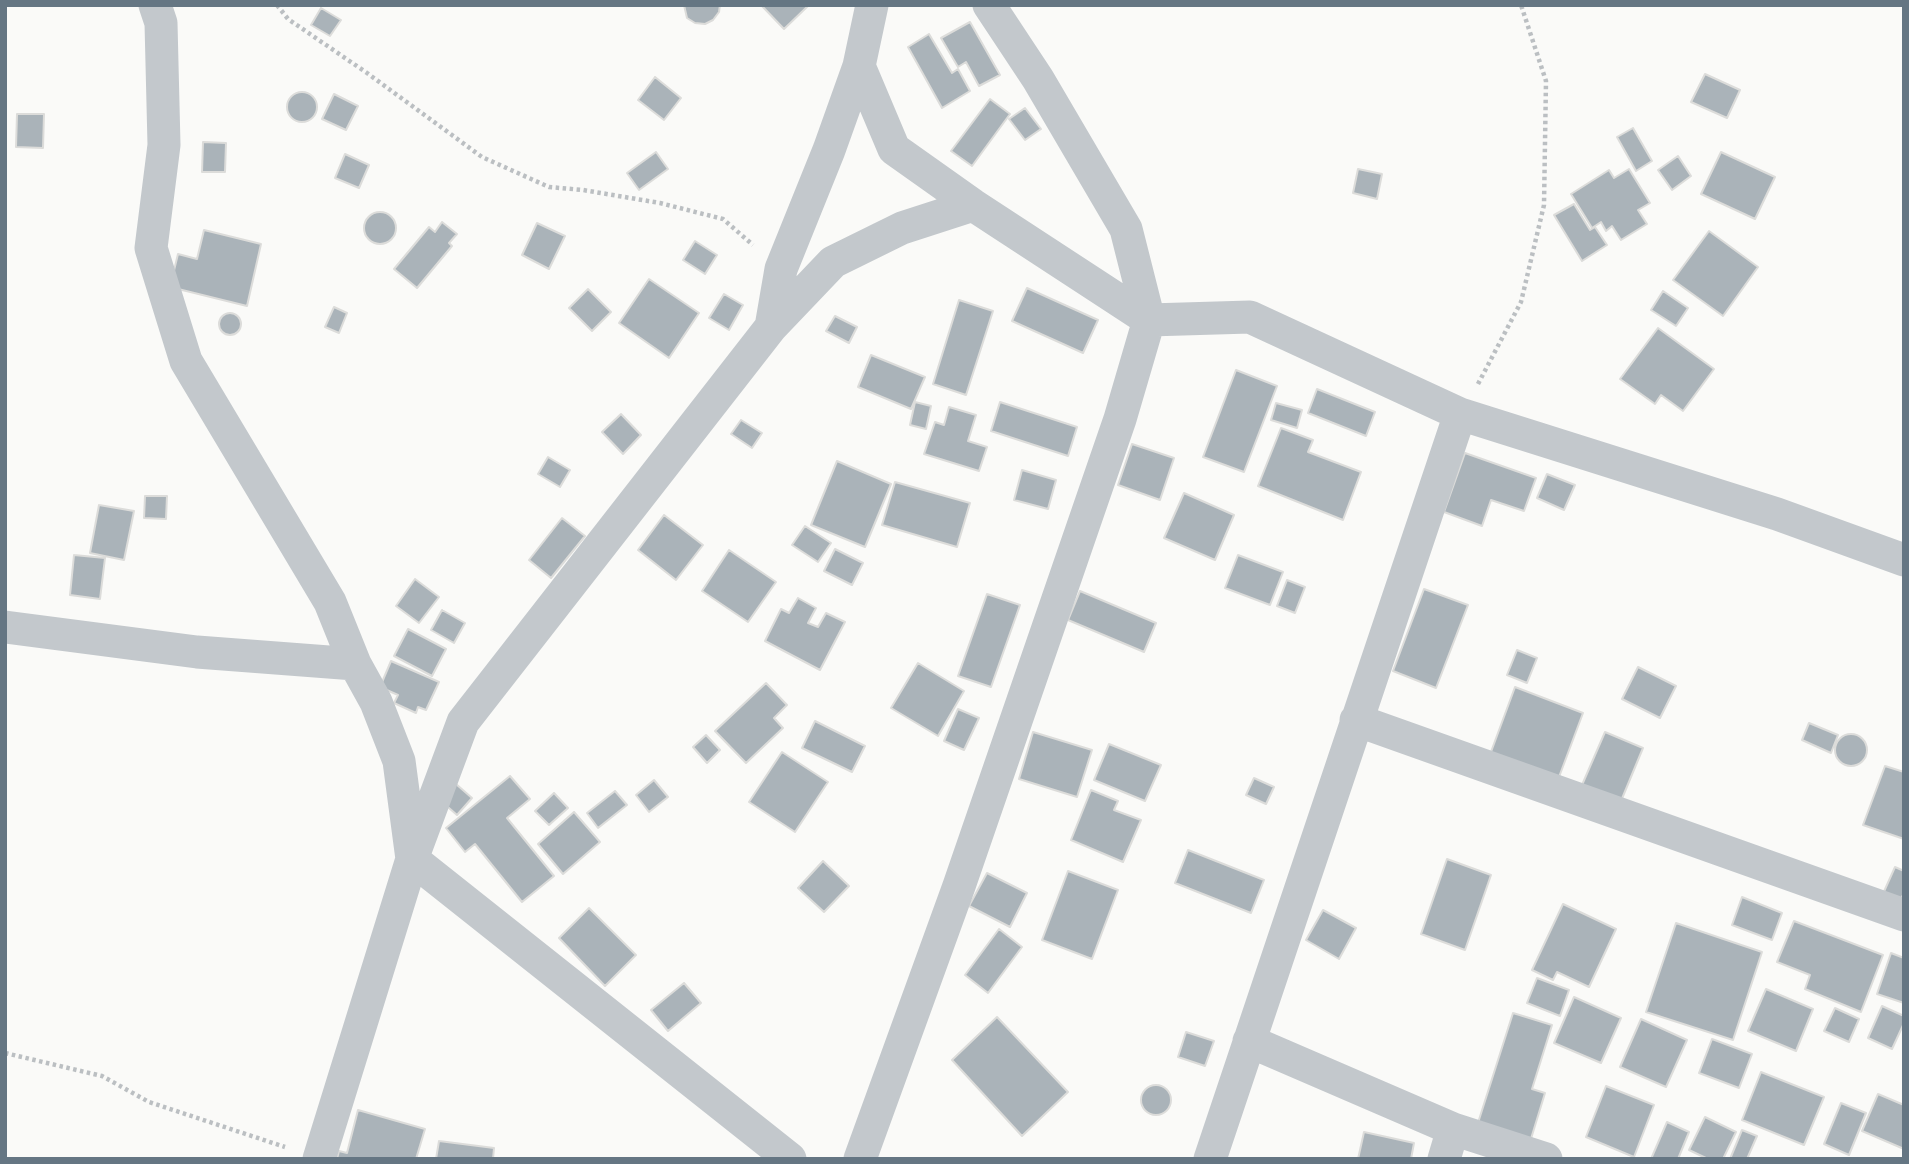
<!DOCTYPE html>
<style>
body{margin:0}
#map{position:relative;width:1909px;height:1164px;overflow:hidden;background:#fafaf8;font-family:"Work Sans",sans-serif}
canvas{display:block}
.frame{position:absolute;inset:0;border:7px solid #657683;pointer-events:none}
</style>
<div id="map">
<canvas width="1909" height="1164"></canvas>
<div class="frame"></div>
</div>
<script>
const ctx = document.querySelector('canvas').getContext('2d');
ctx.lineJoin = 'round';
function fillPath(path, color) { ctx.fillStyle = color; ctx.fill(path, 'evenodd'); }
const poly = rows => new Path2D(rows.map(r => 'M' + r).join(''));
function trace(path, color, width, dash) { ctx.strokeStyle = color; ctx.lineWidth = width; ctx.lineCap = dash ? 'butt' : 'round'; ctx.setLineDash(dash || []); ctx.stroke(path); }
const building = poly([
 [684,5,720,5,719,12,713,20,705,24,695,23,687,18,684,5],
 [761,5,809,5,784,29,761,5],
 [321,8,341,20,330,36,311,25,321,8],
 [970,22,1000,75,979,86,966,62,958,67,941,38,970,22],
 [929,34,952,73,958,69,970,91,942,108,908,47,929,34],
 [1705,74,1740,90,1727,118,1691,102,1705,74],
 [655,77,681,98,664,120,638,100,655,77],
 '287 107a15 15 0 1 1 30 0a15 15 0 1 1-30 0Z',
 [334,94,358,106,346,130,322,119,334,94],
 [990,99,1010,114,972,166,951,151,990,99],
 [1025,108,1041,129,1025,140,1009,119,1025,108],
 [17,114,44,114,43,148,16,147,17,114],
 [1633,128,1652,161,1636,171,1617,137,1633,128],
 [203,142,226,143,225,172,202,172,203,142],
 [656,152,668,169,639,190,627,173,656,152],
 [1721,152,1775,177,1755,219,1701,194,1721,152],
 [345,154,369,165,359,188,335,178,345,154],
 [1678,156,1691,176,1672,190,1658,170,1678,156],
 [1358,169,1382,174,1377,199,1353,193,1358,169],
 [1629,169,1650,203,1638,210,1647,224,1621,240,1612,226,1606,231,1601,222,1592,228,1571,194,1609,170,1614,178,1629,169],
 [1574,204,1590,230,1595,227,1607,245,1582,261,1554,215,1574,204],
 '364 228a16 16 0 1 1 32 0a16 16 0 1 1-32 0Z',
 [442,222,457,234,449,243,452,246,417,288,394,269,429,227,435,232,442,222],
 [537,223,565,236,549,269,522,255,537,223],
 [204,230,261,244,247,306,170,287,178,254,197,259,204,230],
 [1709,231,1758,267,1723,316,1673,280,1709,231],
 [695,241,717,255,705,274,683,260,695,241],
 [649,279,699,313,669,358,619,323,649,279],
 [1027,288,1098,320,1083,353,1012,321,1027,288],
 [588,289,611,312,592,331,569,308,588,289],
 [1663,291,1688,308,1676,326,1651,310,1663,291],
 [724,294,743,305,729,330,709,318,724,294],
 [959,300,993,311,966,395,933,384,959,300],
 [334,307,347,313,339,333,325,327,334,307],
 '219 324a11 11 0 1 1 22 0a11 11 0 1 1-22 0Z',
 [835,316,857,327,849,343,826,331,835,316],
 [1658,328,1714,369,1683,411,1661,395,1655,404,1620,379,1658,328],
 [871,355,925,377,911,409,858,387,871,355],
 [1236,370,1277,386,1244,472,1203,457,1236,370],
 [1317,389,1375,412,1366,436,1308,413,1317,389],
 [915,402,931,406,926,429,910,425,915,402],
 [1000,402,1077,427,1068,456,991,431,1000,402],
 [1276,403,1302,410,1297,428,1271,420,1276,403],
 [949,407,976,415,968,441,987,447,979,471,924,454,935,422,944,425,949,407],
 [621,414,641,435,623,454,602,432,621,414],
 [741,420,762,433,752,448,731,434,741,420],
 [1281,428,1313,440,1308,452,1361,472,1343,520,1258,486,1281,428],
 [1132,444,1174,458,1160,500,1118,485,1132,444],
 [1465,453,1536,478,1524,511,1491,500,1482,526,1444,512,1465,453],
 [548,457,570,470,560,487,538,474,548,457],
 [837,461,891,484,865,547,811,525,837,461],
 [1022,470,1056,480,1048,509,1014,500,1022,470],
 [1547,474,1575,485,1564,510,1537,498,1547,474],
 [895,482,970,503,957,547,882,525,895,482],
 [1184,493,1234,515,1215,560,1164,538,1184,493],
 [145,496,167,496,166,519,144,518,145,496],
 [99,505,134,511,124,560,90,553,99,505],
 [664,515,703,545,676,580,638,550,664,515],
 [562,518,585,536,551,578,529,560,562,518],
 [805,526,831,543,818,562,792,545,805,526],
 [835,549,863,563,852,585,824,571,835,549],
 [729,550,776,582,748,622,702,591,729,550],
 [74,555,105,558,100,599,70,595,74,555],
 [1238,555,1283,572,1270,605,1225,588,1238,555],
 [415,579,439,597,419,623,396,606,415,579],
 [1287,580,1305,587,1295,613,1277,606,1287,580],
 [1424,589,1468,605,1436,688,1393,671,1424,589],
 [1080,591,1156,623,1144,652,1068,620,1080,591],
 [987,594,1020,605,991,687,958,676,987,594],
 [798,598,816,608,808,623,818,627,826,613,845,622,820,670,765,641,781,609,789,613,798,598],
 [442,610,465,623,454,643,431,630,442,610],
 [408,629,446,649,432,676,394,656,408,629],
 [1517,650,1537,658,1527,683,1507,675,1517,650],
 [391,661,439,682,426,710,418,707,416,713,394,703,398,695,380,687,391,661],
 [918,663,964,691,938,736,891,708,918,663],
 [1638,667,1676,686,1660,718,1622,699,1638,667],
 [766,683,787,705,774,718,783,728,746,763,715,731,766,683],
 [1515,687,1583,713,1556,785,1488,760,1515,687],
 [958,709,979,718,964,750,944,741,958,709],
 [815,721,865,746,852,772,802,748,815,721],
 [1809,723,1838,735,1831,753,1802,740,1809,723],
 [1033,732,1092,750,1077,797,1019,779,1033,732],
 [1605,732,1643,748,1621,801,1582,785,1605,732],
 '1835 750a16 16 0 1 1 32 0a16 16 0 1 1-32 0Z',
 [706,735,720,750,707,763,693,747,706,735],
 [1109,744,1161,765,1145,801,1094,780,1109,744],
 [782,752,828,782,795,832,749,802,782,752],
 [1885,766,1904,772,1904,839,1863,825,1885,766],
 [510,776,530,799,507,818,554,876,522,902,475,844,465,852,446,828,510,776],
 [1254,778,1274,787,1266,804,1246,795,1254,778],
 [654,780,668,797,649,812,636,795,654,780],
 [456,784,472,798,457,815,441,801,456,784],
 [1091,790,1118,801,1114,810,1141,820,1123,862,1071,840,1091,790],
 [615,791,627,805,598,828,587,813,615,791],
 [554,793,568,808,549,825,535,811,554,793],
 [574,812,600,842,563,874,538,844,574,812],
 [1188,850,1264,880,1251,913,1175,883,1188,850],
 [1447,859,1491,875,1465,950,1421,934,1447,859],
 [823,861,849,886,824,912,798,888,823,861],
 [1895,867,1904,871,1904,893,1899,903,1882,896,1895,867],
 [1068,871,1118,890,1092,959,1042,940,1068,871],
 [987,873,1027,893,1010,927,969,906,987,873],
 [1742,897,1782,913,1772,940,1732,925,1742,897],
 [1563,904,1616,929,1589,987,1557,972,1553,980,1532,970,1563,904],
 [589,908,636,955,605,986,559,938,589,908],
 [1323,910,1356,928,1339,959,1306,940,1323,910],
 [1794,921,1883,955,1861,1012,1805,989,1810,975,1777,962,1794,921],
 [1676,923,1762,952,1733,1040,1646,1012,1676,923],
 [999,929,1022,947,988,993,965,975,999,929],
 [1891,953,1904,958,1904,1003,1877,994,1891,953],
 [1537,978,1569,990,1560,1016,1527,1003,1537,978],
 [684,983,701,1003,668,1031,651,1010,684,983],
 [1766,989,1813,1009,1796,1051,1748,1031,1766,989],
 [1574,997,1621,1018,1601,1063,1554,1043,1574,997],
 [1882,1006,1904,1016,1904,1023,1892,1049,1868,1038,1882,1006],
 [1835,1008,1859,1019,1849,1042,1824,1031,1835,1008],
 [1513,1013,1552,1025,1532,1089,1545,1093,1530,1142,1477,1126,1513,1013],
 [997,1017,1068,1092,1022,1136,952,1060,997,1017],
 [1641,1019,1687,1040,1666,1087,1620,1067,1641,1019],
 [1186,1032,1214,1041,1205,1066,1178,1057,1186,1032],
 [1712,1039,1752,1054,1739,1088,1699,1073,1712,1039],
 [1761,1072,1824,1097,1804,1145,1742,1120,1761,1072],
 '1141 1100a15 15 0 1 1 30 0a15 15 0 1 1-30 0Z',
 [1606,1086,1654,1105,1634,1157,1586,1137,1606,1086],
 [1878,1094,1904,1105,1904,1149,1862,1131,1878,1094],
 [1841,1103,1866,1113,1849,1155,1824,1144,1841,1103],
 [358,1110,425,1129,416,1159,337,1159,339,1151,347,1153,358,1110],
 [1705,1117,1736,1132,1723,1159,1708,1159,1689,1150,1705,1117],
 [1667,1122,1689,1132,1678,1159,1651,1159,1667,1122],
 [1742,1130,1757,1136,1747,1159,1730,1159,1742,1130],
 [1364,1132,1414,1143,1411,1159,1358,1159,1364,1132],
 [439,1141,494,1148,493,1159,436,1159,439,1141]
]);
fillPath(building, '#aab3b9');
trace(building, '#dcdcda', 2);
trace(poly([
 [277,5,288,19,367,73,482,157,549,187,583,190,660,203,723,219,753,245],
 [1478,384,1521,302,1544,205,1546,81,1521,5],
 [5,1053,102,1076,149,1102,285,1147]
]), '#bbbfc2', 4.5, [3.5, 3.5]);
trace(poly([
 [155,5,161,23,164,145,151,248,186,361,330,602,355,664,376,702,399,761,412,859,790,1159],
 [872,5,859,66,894,149,973,205,1149,320,1250,317,1460,414,1777,514,1904,560],
 [771,327,781,269,829,150,859,66],
 [5,627,197,652,355,664],
 [1356,720,1904,915],
 [1249,1041,1453,1129,1546,1159],
 [319,1159,412,859,463,722,771,327,833,262,902,228,973,205],
 [860,1159,959,886,1120,419,1149,320,1126,229,1038,79,989,5],
 [1210,1159,1460,414],
 [1444,1159,1453,1129]
]), '#c3c8cc', 33);
</script>
